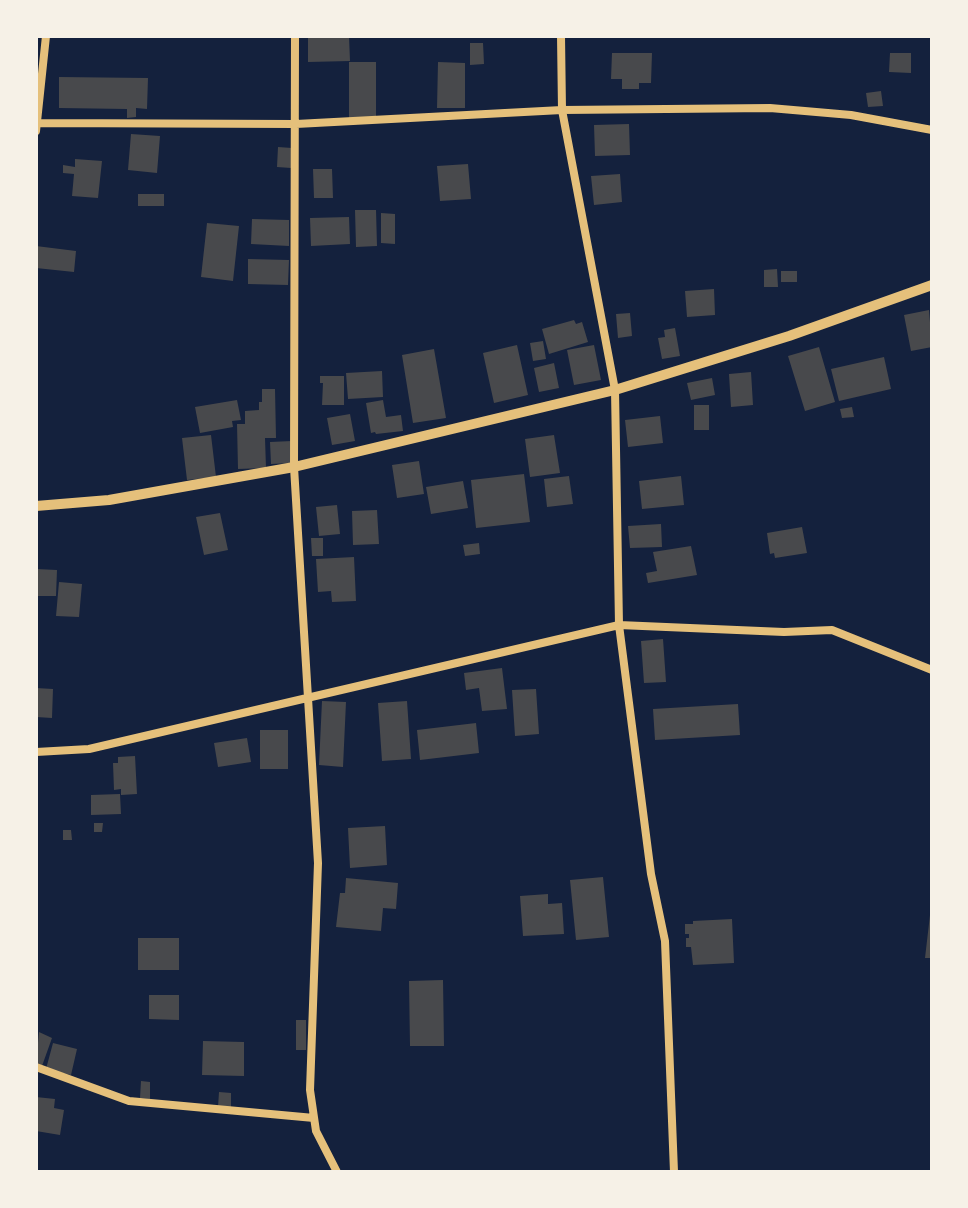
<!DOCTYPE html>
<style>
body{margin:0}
#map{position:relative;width:968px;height:1208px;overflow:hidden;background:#14213d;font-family:Barlow,sans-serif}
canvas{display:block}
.frame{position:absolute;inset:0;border:38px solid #f6f1e7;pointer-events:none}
</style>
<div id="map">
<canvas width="968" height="1208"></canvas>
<div class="frame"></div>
</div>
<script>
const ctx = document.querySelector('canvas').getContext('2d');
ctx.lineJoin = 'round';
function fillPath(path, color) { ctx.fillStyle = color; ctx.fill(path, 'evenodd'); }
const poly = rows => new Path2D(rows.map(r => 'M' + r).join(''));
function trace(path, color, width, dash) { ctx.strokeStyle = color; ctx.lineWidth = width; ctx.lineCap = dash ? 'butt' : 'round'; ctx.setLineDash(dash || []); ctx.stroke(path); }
fillPath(poly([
 [308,36,349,36,350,61,308,62],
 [470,43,483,43,484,64,470,65],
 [612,53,652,53,651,83,639,83,639,89,622,89,622,79,611,79],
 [890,53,911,53,911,73,889,72],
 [349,62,376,62,376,119,349,118],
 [438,62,465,63,465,108,437,108],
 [59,77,148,78,147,109,136,108,136,117,127,118,127,109,59,108],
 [881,91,883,106,868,107,866,93],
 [629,124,630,155,595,156,594,125],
 [131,134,160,136,157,173,128,170],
 [278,147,292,148,291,168,277,167],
 [75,159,102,161,98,198,72,196,74,174,63,173,63,165,75,167],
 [468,164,471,199,440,201,437,166],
 [313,169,332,169,333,198,314,198],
 [620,174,622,202,594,205,591,176],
 [138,194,164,194,164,206,138,206],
 [355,210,376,210,377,246,356,247],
 [381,213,395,214,395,244,381,243],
 [349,217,350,244,311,246,310,218],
 [252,219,289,220,289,246,251,244],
 [207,223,239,226,233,281,201,277],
 [36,246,76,251,74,272,36,268],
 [248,259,289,260,288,285,248,284],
 [777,269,778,287,764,287,764,270],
 [781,271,797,271,797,282,781,282],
 [714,289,715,315,687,317,685,291],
 [929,310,932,347,911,351,904,315],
 [630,313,632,336,618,338,616,314],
 [574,320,576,324,582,322,588,342,549,354,542,329],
 [675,328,680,356,662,359,658,338,665,337,664,330],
 [543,341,546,359,533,361,530,343],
 [517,345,528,395,494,403,483,353],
 [594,345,601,380,574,385,567,350],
 [819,347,835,402,805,411,788,356],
 [434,349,446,418,413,423,402,355],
 [884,357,891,389,839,401,831,369],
 [554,363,559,388,539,392,534,368],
 [382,371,383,397,348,399,346,373],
 [751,372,753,405,731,407,729,374],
 [320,376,344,376,344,405,322,405,323,383,320,383],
 [712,378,715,395,691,400,687,383],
 [262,389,275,389,276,438,265,438,266,468,238,469,237,424,245,424,245,411,259,410,259,402,262,402],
 [237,400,241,420,232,421,233,427,200,433,195,407],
 [383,400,386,417,401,415,403,431,376,434,375,432,371,433,366,403],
 [694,405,709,405,709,430,694,430],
 [852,407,854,417,842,418,840,409],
 [350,414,355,441,332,445,327,418],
 [660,416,663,443,628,447,625,420],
 [211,435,216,477,187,480,182,438],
 [554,435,560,473,530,477,525,439],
 [292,441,293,463,271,464,270,442],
 [419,461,424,494,397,498,392,465],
 [524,474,530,522,476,528,471,480],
 [569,476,573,504,547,507,544,479],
 [681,476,684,505,642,509,639,481],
 [463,481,468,508,431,514,426,487],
 [337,505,340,534,319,536,316,507],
 [377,510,379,544,353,545,352,511],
 [220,513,228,550,204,555,196,517],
 [661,524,662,547,630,548,628,526],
 [802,527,807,553,775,558,774,553,770,554,767,533],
 [311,538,323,538,323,556,312,556],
 [479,543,480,554,465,556,463,545],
 [691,546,697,575,648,583,646,573,657,571,653,552],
 [354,557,356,601,332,602,331,591,318,592,316,559],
 [36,569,57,570,56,596,36,596],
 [59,582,82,584,79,617,56,616],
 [663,639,666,682,644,683,641,641],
 [502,668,507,709,482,711,479,688,466,690,464,673],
 [36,688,53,689,52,718,36,717],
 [536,689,539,734,515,736,512,690],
 [322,701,346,702,343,767,319,765],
 [407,701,411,759,382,761,378,703],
 [738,704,740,735,655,740,653,709],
 [476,723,479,753,420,760,417,730],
 [260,730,288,730,288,769,260,769],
 [247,738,251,762,218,767,214,743],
 [135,756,137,794,121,795,121,789,114,790,113,763,118,763,118,757],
 [120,794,121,814,91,815,91,795],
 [94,823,103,823,102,832,94,832],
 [385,826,387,865,350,868,348,828],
 [63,830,71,830,72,840,63,840],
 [603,877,609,937,576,940,570,880],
 [346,878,398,883,396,909,383,908,381,931,336,927,340,893,345,893],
 [548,894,548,904,562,903,564,934,523,936,520,896],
 [930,915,932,915,932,958,925,958],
 [732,919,734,963,693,965,691,947,686,947,686,938,689,938,689,934,685,934,685,924,693,924,693,921],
 [138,938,179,938,179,970,138,970],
 [443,980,444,1046,410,1046,409,981],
 [149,995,179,995,179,1020,149,1019],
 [296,1020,306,1020,306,1050,296,1050],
 [39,1032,52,1038,42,1066,36,1064],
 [203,1041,244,1042,244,1076,202,1075],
 [53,1043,77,1049,71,1075,46,1069],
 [141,1081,150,1082,150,1099,140,1098],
 [219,1092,231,1093,231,1108,218,1107],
 [36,1097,55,1099,54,1108,64,1110,60,1135,36,1131]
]), '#48494c');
trace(poly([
 [295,36,294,467,318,863,310,1090,316,1131,337,1172],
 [561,36,562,110,615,390,619,625,651,874,665,941,674,1172],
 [36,123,296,124,562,110,770,108,851,115,932,130],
 [36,131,46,36],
 [36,752,89,749,619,625,784,632,832,630,932,670],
 [36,1067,129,1101,314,1118]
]), '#e5c07b', 8);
trace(poly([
 [36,506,109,500,294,467,615,390,789,336,932,285]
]), '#e5c07b', 10);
</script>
